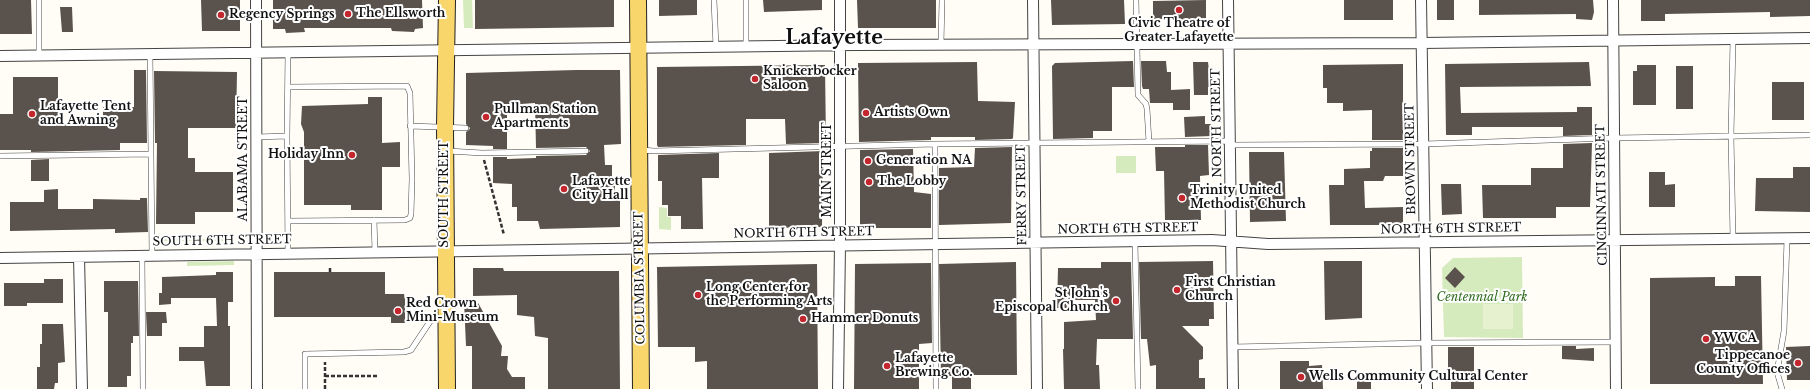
<!DOCTYPE html>
<style>
body{margin:0}
canvas{display:block;background:#fffdf5}
</style>
<canvas width="1810" height="389"></canvas>
<script>
const ctx = document.querySelector('canvas').getContext('2d');
ctx.lineJoin = 'round';
function fillPath(path, color) { ctx.fillStyle = color; ctx.fill(path, 'evenodd'); }
const poly = rows => new Path2D(rows.map(r => 'M' + r).join(''));
function trace(path, color, width, dash) { ctx.strokeStyle = color; ctx.lineWidth = width; ctx.lineCap = dash ? 'butt' : 'round'; ctx.setLineDash(dash || []); ctx.stroke(path); }
function drawText(font, color, halo, rows, align = 'center') {
  ctx.font = font + ' "Libre Baskerville",serif'; ctx.lineWidth = 4; ctx.setLineDash([]); ctx.textBaseline = 'middle'; ctx.strokeStyle = halo; ctx.fillStyle = color; for (const [text, x, y, turn = 0] of rows) {
    ctx.save(); ctx.translate(x, y); ctx.rotate((+turn || 0) * Math.PI / 180); ctx.textAlign = isNaN(turn) ? turn : align; if (halo) ctx.strokeText(text, 0, 0); ctx.fillText(text, 0, 0); ctx.restore();
  }
}
fillPath(poly([
 [463,0,472,0,473,28,464,28],
 [1116,156,1136,156,1136,173,1116,173],
 [659,207,667,208,667,217,671,217,671,230,659,229],
 [156,239,233,239,233,241,159,241],
 [1522,257,1523,338,1444,337,1442,268,1453,258],
 [234,261,234,265,187,266,187,262]
]), '#d5ebbd');
fillPath(poly([
 [1483,304,1513,304,1513,329,1483,329]
]), '#e6f2cf');
fillPath(poly([
 [0,0,31,0,32,34,0,34],
 [201,0,240,0,240,31,202,31],
 [273,0,422,0,423,28,415,29,414,32,392,31,391,28,304,28,305,32,286,33,285,29,273,29],
 [475,0,614,0,614,27,475,29],
 [659,0,697,0,697,15,659,16],
 [763,0,822,0,822,10,764,12],
 [857,0,936,0,936,28,858,28],
 [1051,0,1124,0,1125,24,1052,25],
 [1206,0,1206,20,1174,21,1174,19,1153,19,1153,1],
 [1344,0,1393,0,1393,20,1344,20],
 [1437,0,1454,0,1454,20,1437,20],
 [1479,0,1593,0,1594,12,1592,20,1576,19,1576,14,1479,15],
 [1641,0,1810,0,1810,16,1770,17,1770,12,1665,14,1665,21,1641,21],
 [60,7,72,7,73,32,62,32],
 [1133,61,1134,87,1112,87,1112,131,1093,131,1093,138,1053,139,1052,66,1055,63],
 [1141,61,1166,61,1167,72,1171,72,1171,90,1190,89,1190,110,1173,110,1173,103,1150,103,1149,89,1143,89,1142,86],
 [977,62,978,101,1015,102,1013,138,1012,139,975,140,975,137,931,137,931,140,859,142,858,63],
 [1193,62,1208,62,1211,87,1208,87,1208,95,1194,95],
 [1589,62,1591,86,1460,87,1461,113,1577,112,1577,107,1592,107,1592,135,1563,136,1563,127,1472,127,1472,135,1446,135,1445,64],
 [1403,64,1403,140,1372,140,1372,110,1343,111,1343,103,1327,103,1327,88,1323,88,1323,65],
 [825,65,826,143,786,144,785,119,746,119,746,145,658,147,657,145,657,67],
 [1637,65,1656,65,1656,105,1633,105,1633,71,1637,71],
 [1676,66,1693,66,1693,109,1676,109],
 [134,70,146,70,147,143,120,143,120,150,31,152,31,150,0,150,0,114,13,114,13,77,58,77,58,123,103,123,103,107,134,107],
 [576,70,620,70,621,144,604,145,605,165,612,165,612,183,615,183,615,194,620,194,620,227,540,229,538,221,517,221,517,207,512,207,512,184,493,183,493,157,507,157,507,159,536,158,536,156,586,155,590,151,586,147,536,148,535,103,507,105,507,149,493,149,493,146,466,145,466,132,469,130,470,128,466,124,466,73],
 [154,71,237,72,236,128,188,128,188,158,195,158,195,172,233,172,233,212,195,212,195,224,156,224,157,143,155,143],
 [1772,82,1804,82,1804,120,1772,120],
 [368,97,382,97,382,143,400,142,400,167,382,167,382,210,351,210,351,205,304,205,304,132,301,124,302,106,368,104],
 [1205,116,1205,124,1211,124,1212,136,1185,137,1184,117],
 [1592,143,1590,207,1556,207,1556,218,1483,218,1482,185,1531,185,1531,168,1563,168,1563,144],
 [1185,145,1208,145,1209,175,1200,176,1201,220,1165,220,1164,171,1156,171,1155,147,1185,147],
 [1012,147,1011,223,939,225,939,168,974,167,975,148],
 [1372,148,1403,148,1403,176,1385,176,1383,181,1364,181,1365,208,1403,207,1403,225,1330,225,1329,185,1344,185,1344,169,1370,168,1370,151,1372,151],
 [913,149,914,192,931,194,931,228,860,228,860,150],
 [823,151,822,227,769,228,769,153],
 [1249,152,1284,152,1286,221,1250,222],
 [719,153,719,178,702,178,703,229,681,229,681,216,668,216,668,205,662,205,662,181,658,181,658,155],
 [49,159,49,181,31,181,31,160],
 [1793,167,1810,167,1810,212,1755,211,1756,178,1793,178],
 [1649,172,1665,172,1665,185,1675,184,1675,207,1649,207],
 [1441,184,1461,184,1462,214,1442,215],
 [58,189,58,209,93,209,93,199,140,200,140,198,147,198,148,232,115,233,115,229,10,231,10,202,44,202,44,190],
 [1213,261,1214,319,1209,319,1209,326,1182,326,1203,347,1203,359,1199,360,1199,378,1205,378,1205,389,1156,389,1156,365,1150,366,1147,339,1141,339,1139,262],
 [1324,261,1362,261,1362,318,1325,320],
 [1016,262,1017,375,971,375,971,389,952,389,952,376,941,376,939,264],
 [1101,262,1131,262,1133,339,1097,339,1096,365,1099,365,1100,389,1064,389,1063,349,1064,349,1064,322,1096,320,1095,300,1068,300,1068,308,1057,308,1058,268,1101,268],
 [931,263,932,343,919,344,919,389,854,389,855,264],
 [817,264,818,389,707,389,707,361,695,362,695,347,658,347,657,267],
 [1455,267,1465,277,1455,288,1445,278],
 [473,268,503,268,504,271,619,271,620,389,548,389,548,338,535,336,534,317,517,315,517,295,473,296],
 [216,272,233,272,233,302,228,302,228,326,230,326,230,386,206,386,204,361,179,361,179,347,204,347,204,326,217,326,216,298,171,298,171,304,159,305,159,293,162,293,162,277,216,275],
 [274,272,385,272,385,294,404,294,405,299,405,323,391,323,391,317,274,317],
 [1735,276,1761,276,1763,384,1650,384,1650,278,1715,277,1715,286,1735,286],
 [44,279,63,279,63,303,27,303,27,306,4,306,4,283,44,283],
 [104,281,138,281,139,336,133,336,133,343,131,343,131,376,127,376,127,387,108,387,108,312,104,312],
 [464,301,477,301,502,346,501,356,508,356,507,369,512,377,525,377,525,389,472,389,472,346,466,346],
 [146,312,166,312,167,323,162,323,162,336,147,336],
 [42,324,63,324,65,362,58,363,58,383,55,383,54,389,37,389,37,367,40,367,40,344,42,344],
 [1562,346,1576,346,1576,349,1594,348,1594,361,1562,359],
 [1810,346,1810,380,1787,380,1786,347],
 [1448,347,1474,347,1474,389,1451,389,1451,370,1448,370],
 [1280,361,1309,361,1309,366,1322,365,1323,389,1280,389],
 [1357,374,1371,374,1371,389,1357,389]
]), '#5a524d');
const lane = poly([
 [39,0,39,55],
 [714,0,716,47],
 [746,0,746,46],
 [1136,0,1138,95,1146,104,1147,109,1149,142],
 [941,44,942,0],
 [150,54,152,256],
 [288,87,407,86,410,93,412,179,411,214,410,218,405,220,288,221],
 [410,126,466,128],
 [287,136,288,53],
 [256,137,287,136,288,253],
 [935,144,936,389],
 [1230,145,1424,144,1614,138,1810,135],
 [642,150,654,151,935,144,1230,141],
 [448,151,482,153,586,151],
 [0,156,151,154],
 [374,220,375,252],
 [1733,239,1731,136,1733,39],
 [1135,242,1138,389],
 [142,256,143,389],
 [1232,347,1427,343,1616,342],
 [305,389,305,354,404,352,411,350,431,320],
 [1782,389,1777,372,1784,331,1787,239]
]);
const street = poly([
 [256,0,257,389],
 [1033,0,1037,389],
 [1228,0,1233,389],
 [1421,0,1427,389],
 [1613,0,1616,389],
 [0,56,855,45,1422,43,1810,38],
 [79,257,82,389],
 [0,258,1212,240,1268,244,1810,238],
 [838,389,840,245,840,0]
]);
const primary = poly([
 [638,0,641,389],
 [447,389,445,127,447,0]
]);
trace(lane, '#444', 6);
trace(street, '#444', 12);
trace(primary, '#222', 18);
trace(poly([
 [484,160,504,235],
 [330,272,330,267],
 [325,376,379,376],
 [325,389,325,362]
]), '#333', 2.5, [4, 2]);
trace(lane, '#fff', 5);
trace(street, '#fff', 10);
trace(primary, '#f9d66b', 16);
for (const [x, y, r, color] of [
 [1179,10,4,"#c4262e"],
 [348,14,4,"#c4262e"],
 [221,15,4,"#c4262e"],
 [755,79,4,"#c4262e"],
 [866,113,4,"#c4262e"],
 [32,114,4,"#c4262e"],
 [486,117,4,"#c4262e"],
 [352,155,4,"#c4262e"],
 [868,161,4,"#c4262e"],
 [869,182,4,"#c4262e"],
 [564,189,4,"#c4262e"],
 [1182,198,4,"#c4262e"],
 [1177,290,4,"#c4262e"],
 [698,295,4,"#c4262e"],
 [1116,301,4,"#c4262e"],
 [398,311,4,"#c4262e"],
 [803,319,4,"#c4262e"],
 [1706,339,4,"#c4262e"],
 [1798,363,4,"#c4262e"],
 [887,366,4,"#c4262e"],
 [1301,377,4,"#c4262e"]
]) { const dot = new Path2D(); dot.arc(x, y, r, 0, 2 * Math.PI); ctx.fillStyle = color; ctx.fill(dot); trace(dot, '#fff', 1.5); }
drawText('bold 12px', '#111', '#fff', [
 ["The Ellsworth",356,14],
 ["Regency Springs",229,15],
 ["Civic Theatre of",1179,24,"center"],
 ["Greater Lafayette",1179,38,"center"],
 ["Knickerbocker",763,72],
 ["Saloon",763,86],
 ["Lafayette Tent",40,107],
 ["and Awning",40,121],
 ["Pullman Station",494,110],
 ["Apartments",494,124],
 ["Artists Own",874,113],
 ["Holiday Inn",344,155,"right"],
 ["Generation NA",876,161],
 ["Lafayette",572,182],
 ["City Hall",572,196],
 ["The Lobby",877,182],
 ["Trinity United",1190,191],
 ["Methodist Church",1190,205],
 ["First Christian",1185,283],
 ["Church",1185,297],
 ["Long Center for",706,288],
 ["the Performing Arts",706,302],
 ["St John's",1108,294,"right"],
 ["Episcopal Church",1108,308,"right"],
 ["Red Crown",406,304],
 ["Mini-Museum",406,318],
 ["Hammer Donuts",811,319],
 ["YWCA",1714,339],
 ["Tippecanoe",1790,356,"right"],
 ["County Offices",1790,370,"right"],
 ["Lafayette",895,359],
 ["Brewing Co.",895,373],
 ["Wells Community Cultural Center",1309,377]
], 'left');
drawText('12px', '#111', '#fff', [
 ["NORTH STREET",1217,123,-91],
 ["ALABAMA STREET",244,159,-90],
 ["BROWN STREET",1411,159,-91],
 ["MAIN STREET",828,170,-90],
 ["SOUTH STREET",445,194,-90],
 ["FERRY STREET",1022,195,-91],
 ["CINCINNATI STREET",1602,195,-91],
 ["NORTH 6TH STREET",1128,229,-1],
 ["NORTH 6TH STREET",1451,229,-1],
 ["NORTH 6TH STREET",804,233,-1],
 ["SOUTH 6TH STREET",222,241,-1],
 ["COLUMBIA STREET",640,278,-91]
]);
drawText('italic 12px', '#2f6b1f', '#fff', [
 ["Centennial Park",1482,298]
]);
drawText('bold 20px', '#111', '#fff', [
 ["Lafayette",834,38]
]);
</script>
